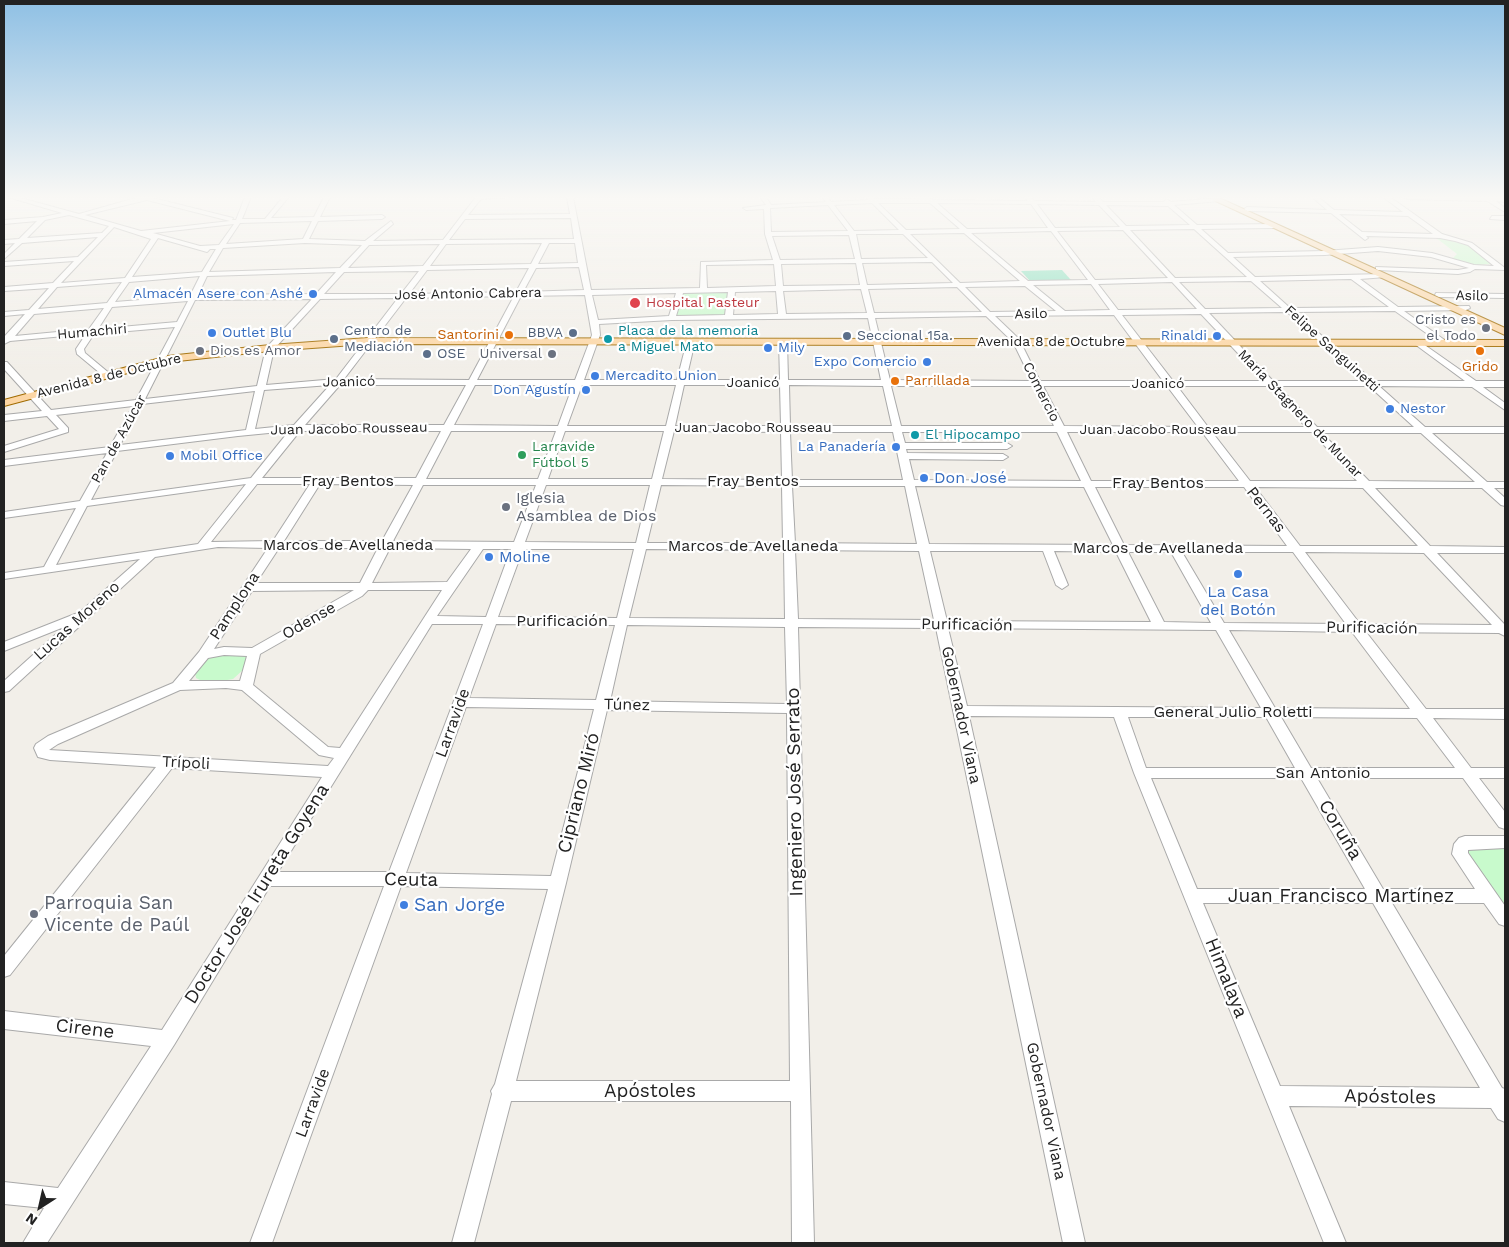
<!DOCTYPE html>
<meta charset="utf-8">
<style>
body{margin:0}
#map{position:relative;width:1509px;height:1247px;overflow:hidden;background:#f2efe9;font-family:"Work Sans",sans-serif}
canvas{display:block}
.frame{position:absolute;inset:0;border:5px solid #222;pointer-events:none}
.north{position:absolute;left:15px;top:1182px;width:50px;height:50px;-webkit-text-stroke:4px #fff;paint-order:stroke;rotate:215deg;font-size:14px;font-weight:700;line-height:20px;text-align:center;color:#222}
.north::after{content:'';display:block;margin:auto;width:18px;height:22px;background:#222;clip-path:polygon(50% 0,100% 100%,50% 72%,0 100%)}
</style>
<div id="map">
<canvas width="1509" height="1247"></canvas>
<div class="frame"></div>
<div class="north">N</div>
</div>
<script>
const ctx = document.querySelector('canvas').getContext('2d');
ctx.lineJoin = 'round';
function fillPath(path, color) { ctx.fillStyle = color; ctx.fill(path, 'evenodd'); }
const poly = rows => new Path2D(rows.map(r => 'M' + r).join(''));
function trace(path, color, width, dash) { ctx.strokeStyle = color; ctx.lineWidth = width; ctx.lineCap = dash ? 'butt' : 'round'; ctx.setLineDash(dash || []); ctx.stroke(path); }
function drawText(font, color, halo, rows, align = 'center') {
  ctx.font = font + ' "Work Sans",sans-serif'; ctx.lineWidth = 4.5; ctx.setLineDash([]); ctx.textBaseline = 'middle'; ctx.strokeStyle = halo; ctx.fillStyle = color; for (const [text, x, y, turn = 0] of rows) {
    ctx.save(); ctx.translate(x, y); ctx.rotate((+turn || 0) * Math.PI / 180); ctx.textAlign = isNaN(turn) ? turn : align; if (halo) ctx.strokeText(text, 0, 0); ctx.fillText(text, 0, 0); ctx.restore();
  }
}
fillPath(poly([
 [1435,237,1468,245,1492,264,1475,265,1455,259,1453,258,1457,254],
 [728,291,726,316,676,317,684,292],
 [218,655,244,655,247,658,243,670,233,679,222,681,202,681,196,678,195,673,206,659],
 [1473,847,1505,847,1505,906,1469,854,1468,851]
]), '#c8facc');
fillPath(poly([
 [1062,270,1071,280,1029,280,1021,271]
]), '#88e0be');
const minor = poly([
 [8,197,17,197,79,214,139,197,149,197,233,218,232,220,236,220,245,197,251,197,242,219,265,219,283,197,288,198,271,218,314,217,324,197,330,197,320,217,382,215,385,217,382,219,318,221,309,239,365,241,391,221,393,224,373,241,443,240,476,197,508,197,481,199,468,215,570,214,567,197,573,197,591,290,700,288,701,262,773,260,765,234,764,209,746,210,743,208,766,205,760,197,766,197,771,205,826,202,822,197,828,197,831,202,868,200,866,197,872,197,875,199,930,198,933,200,1028,201,1025,197,1031,197,1034,201,1096,202,1092,197,1098,197,1103,202,1164,202,1166,199,1171,202,1218,198,1220,201,1174,205,1197,225,1273,224,1276,226,1273,228,1201,229,1228,253,1325,251,1378,247,1432,253,1474,265,1494,266,1468,245,1455,241,1440,238,1366,236,1368,238,1365,240,1331,213,1247,211,1244,209,1247,207,1327,210,1312,197,1318,197,1334,210,1403,212,1383,197,1390,197,1442,234,1472,243,1505,268,1505,270,1475,269,1470,272,1458,274,1378,270,1376,269,1376,267,1458,270,1469,268,1431,257,1378,251,1325,255,1233,257,1255,277,1384,274,1387,276,1386,277,1360,279,1398,307,1469,306,1470,308,1466,310,1404,311,1446,341,1447,343,1443,345,1395,311,1295,312,1373,381,1465,381,1416,345,1415,343,1419,341,1476,381,1505,381,1505,387,1483,387,1505,403,1505,410,1472,387,1379,386,1425,427,1505,427,1505,433,1432,433,1487,482,1505,482,1505,488,1494,488,1505,498,1505,506,1501,505,1482,488,1375,488,1430,546,1505,547,1505,553,1437,553,1505,625,1505,636,1499,633,1366,632,1426,709,1505,709,1505,719,1433,718,1471,768,1505,768,1505,778,1479,778,1505,812,1505,829,1499,827,1463,778,1317,778,1383,889,1475,889,1452,854,1454,844,1459,838,1465,836,1505,836,1505,848,1468,850,1468,853,1505,906,1505,926,1499,924,1484,903,1392,903,1502,1088,1505,1089,1505,1122,1498,1119,1491,1108,1289,1106,1346,1243,1324,1243,1134,773,1114,717,969,716,1085,1243,1063,1243,936,628,798,627,814,1243,792,1243,791,1101,511,1101,474,1243,452,1243,492,1094,491,1091,495,1084,548,889,401,886,272,1243,250,1243,384,886,270,886,174,1045,47,1243,23,1243,44,1208,4,1204,4,1182,58,1188,151,1046,4,1029,4,1011,162,1030,322,777,172,768,10,975,4,977,4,956,156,767,50,760,38,757,34,748,36,744,48,736,173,683,199,652,268,548,218,547,155,557,9,691,4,692,4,681,64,627,4,651,4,642,80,612,140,559,4,579,4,573,44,567,76,508,4,518,4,512,80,501,107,453,4,466,4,460,110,447,133,406,56,415,68,428,68,432,4,452,4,446,59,429,47,416,4,421,4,415,42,411,4,369,4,362,7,362,51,410,136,400,175,327,94,334,84,349,85,353,109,373,109,377,106,378,77,354,76,349,86,334,10,341,4,344,4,337,25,314,4,316,4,312,29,310,49,288,4,291,4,287,53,283,74,261,4,266,4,262,78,257,98,237,22,243,4,259,4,254,15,243,4,244,4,240,19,239,37,221,4,224,4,220,43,217,62,213,8,197],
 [147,200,230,221,141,231,85,215,147,200],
 [872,203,899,230,854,231,834,205,872,203],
 [878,203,930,203,960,229,906,230,878,203],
 [937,203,1031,204,1048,228,967,229,937,203],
 [1037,204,1099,205,1120,227,1055,228,1037,204],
 [828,205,848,231,771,232,770,208,828,205],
 [1106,205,1168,206,1190,225,1126,226,1106,205],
 [1339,214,1408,216,1433,234,1362,232,1339,214],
 [69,215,109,226,102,233,27,238,45,220,69,215],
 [571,218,574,239,449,240,465,219,571,218],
 [312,221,303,239,226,244,240,223,312,221],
 [234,224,219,245,200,246,153,233,234,224],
 [114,227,151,239,125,278,61,283,114,227],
 [1194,229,1224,256,1247,277,1175,278,1130,230,1194,229],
 [1123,230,1168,278,1095,280,1057,231,1123,230],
 [1051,231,1088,280,1028,281,971,233,1051,231],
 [964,233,1020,281,960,283,910,234,964,233],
 [856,234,903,234,928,258,861,259,856,234],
 [849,235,855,259,780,260,772,236,849,235],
 [158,238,207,252,210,249,216,249,202,272,132,277,158,238],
 [305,243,362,245,340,268,209,272,223,248,305,243],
 [542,243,531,264,430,266,446,244,542,243],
 [549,243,575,243,578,263,538,264,549,243],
 [440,244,423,266,348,268,369,245,440,244],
 [932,262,953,283,867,285,862,263,932,262],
 [856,263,860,285,783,286,781,264,856,263],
 [774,264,776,286,707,288,706,265,774,264],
 [579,267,584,290,523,292,536,268,579,267],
 [529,268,516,292,409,294,427,270,529,268],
 [419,271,401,294,324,294,344,272,419,271],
 [336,272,316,294,198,295,207,276,336,272],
 [200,276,190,296,115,302,129,282,200,276],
 [1351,279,1389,307,1290,308,1260,281,1351,279],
 [1251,281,1282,308,1205,309,1179,282,1251,281],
 [122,282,107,303,38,309,57,287,122,282],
 [1172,282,1197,309,1118,310,1098,284,1172,282],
 [1091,284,1110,310,1065,311,1033,285,1091,284],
 [1025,286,1056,311,990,312,965,287,1025,286],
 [957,287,982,312,874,313,868,289,957,287],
 [861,289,867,313,786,314,783,291,861,289],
 [776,291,778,314,733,315,735,292,776,291],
 [728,292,725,315,676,316,683,293,728,292],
 [676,293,669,316,598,320,592,295,676,293],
 [585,295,592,335,575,380,477,380,521,296,585,295],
 [514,296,469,380,344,379,406,298,514,296],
 [398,298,336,379,266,385,274,349,320,299,398,298],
 [312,299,266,348,257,386,145,399,195,300,312,299],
 [188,301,177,322,98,329,112,307,188,301],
 [104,308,89,329,15,336,34,314,104,308],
 [1287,312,1363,381,1273,381,1209,313,1287,312],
 [1201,314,1264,381,1173,381,1122,315,1201,314],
 [1114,315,1163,381,1040,381,1019,339,995,316,1114,315],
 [986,316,1013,342,1032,381,890,380,875,318,986,316],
 [868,318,881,380,788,380,787,341,783,339,779,341,780,380,686,380,695,341,691,339,687,341,677,380,584,380,600,335,599,324,672,320,868,318],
 [330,385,294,425,255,429,264,390,330,385],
 [340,385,466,385,444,425,305,425,340,385],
 [475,385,573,385,558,426,454,425,475,385],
 [582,385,676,385,666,426,567,426,582,385],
 [684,385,780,385,781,426,675,426,684,385],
 [789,385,883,386,892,426,790,426,789,385],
 [891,386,1034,386,1054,426,901,426,891,386],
 [1043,386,1167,386,1198,427,1064,426,1043,386],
 [1177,386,1269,386,1306,427,1208,427,1177,386],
 [1278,386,1369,386,1414,427,1317,427,1278,386],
 [255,391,246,430,120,445,142,404,255,391],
 [289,431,251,478,91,500,117,451,238,436,289,431],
 [300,431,441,431,416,478,262,478,300,431],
 [451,431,556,431,538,479,426,479,451,431],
 [565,431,664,431,652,479,548,479,565,431],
 [674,431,781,432,782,480,662,479,674,431],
 [790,432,893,432,903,480,792,480,790,432],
 [902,432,1057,432,1081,481,914,480,909,459,1003,460,1008,457,1003,454,907,453,906,449,1007,449,1012,446,1007,443,905,443,902,432],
 [1067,432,1202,432,1239,481,1091,481,1067,432],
 [1212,432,1312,432,1357,481,1250,481,1212,432],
 [1322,433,1421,433,1475,482,1369,481,1322,433],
 [246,484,198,544,56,565,87,506,246,484],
 [257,484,310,484,273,541,211,542,257,484],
 [320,484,413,485,382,541,284,541,320,484],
 [423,485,536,485,514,542,393,541,423,485],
 [546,485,650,485,636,543,525,542,546,485],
 [661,485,782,486,783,543,647,543,661,485],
 [792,486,905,486,917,544,795,543,792,486],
 [915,486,1084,487,1113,545,929,544,915,486],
 [1095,487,1244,487,1287,546,1124,545,1095,487],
 [1255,487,1363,488,1418,546,1300,546,1255,487],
 [279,548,378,548,360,583,256,583,279,548],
 [390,548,471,549,447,582,372,583,390,548],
 [483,549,511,549,486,617,437,616,483,549],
 [523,549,634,549,617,618,498,617,523,549],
 [646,549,784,550,785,619,629,618,646,549],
 [795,550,919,551,934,620,798,619,795,550],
 [930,551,1043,551,1056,585,1062,589,1068,585,1054,551,1116,552,1151,622,947,621,930,551],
 [1128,552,1171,552,1211,623,1164,622,1128,552],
 [1182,552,1293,552,1346,624,1224,623,1182,552],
 [1305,552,1424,553,1492,625,1360,624,1305,552],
 [354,590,252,648,224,647,214,649,252,591,354,590],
 [368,590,442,590,340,748,328,747,253,685,260,654,362,596,368,590],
 [432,624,483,624,389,872,278,872,432,624],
 [496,624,615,625,596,700,469,698,496,624],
 [627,625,785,627,787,704,610,701,627,625],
 [948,628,1216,630,1261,708,967,706,948,628],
 [1229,630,1352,632,1410,709,1275,708,1229,630],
 [224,655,247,656,240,681,189,681,208,658,224,655],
 [226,688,242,690,319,755,334,758,328,766,49,750,58,744,180,690,226,688],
 [466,707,594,709,551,876,406,873,466,707],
 [607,710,787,713,790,1081,516,1081,566,883,607,710],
 [1128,717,1266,717,1295,768,1146,768,1128,717],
 [1281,717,1417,718,1455,768,1311,768,1281,717],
 [1151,778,1301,778,1365,889,1197,889,1151,778],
 [1203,903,1373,903,1480,1088,1280,1086,1203,903],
 [1404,197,1505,198,1505,202,1496,201,1505,208,1505,212,1487,201,1407,199,1404,197],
 [1492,216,1505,216,1505,220,1490,219,1492,216],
 [1436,293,1505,294,1505,298,1439,297,1435,295,1436,293]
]);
const major = poly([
 [1207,197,1217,197,1505,328,1505,335,1207,197],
 [368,338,1505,340,1505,346,368,344,270,351,169,362,4,406,4,400,168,356,270,345,368,338]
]);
trace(minor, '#a9a9a9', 2);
trace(major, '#a06b00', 2);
fillPath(minor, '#fff');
fillPath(major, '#fcd6a4');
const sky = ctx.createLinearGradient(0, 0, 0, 372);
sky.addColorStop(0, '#8fc0e4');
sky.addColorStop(0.53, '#f9f8f5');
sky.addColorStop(1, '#f9f8f500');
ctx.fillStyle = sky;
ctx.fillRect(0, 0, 1509, 372);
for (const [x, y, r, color] of [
 [313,294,5,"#3f7fe0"],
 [635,303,6,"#e0444e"],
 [1486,328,5,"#6b7280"],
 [212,333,5,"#3f7fe0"],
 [573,333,5,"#5c6f8a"],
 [509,335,5,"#e8710a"],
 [847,336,5,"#5c6f8a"],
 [1217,336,5,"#3f7fe0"],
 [334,339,5,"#5c6f8a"],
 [608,339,5,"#0f9aa8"],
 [768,348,5,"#3f7fe0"],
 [200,351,5,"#6b7280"],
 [1480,351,5,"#e8710a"],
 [427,354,5,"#5c6f8a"],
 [552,354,5,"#6b7280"],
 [927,362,5,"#3f7fe0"],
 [595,376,5,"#3f7fe0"],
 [895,381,5,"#e8710a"],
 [586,390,5,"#3f7fe0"],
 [1390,409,5,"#3f7fe0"],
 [915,435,5,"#0f9aa8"],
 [896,447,5,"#3f7fe0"],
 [522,455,5,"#2e9e5b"],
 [170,456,5,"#3f7fe0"],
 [924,478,5,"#3f7fe0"],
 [506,507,5,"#6b7280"],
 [489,557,5,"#3f7fe0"],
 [1238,574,5,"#3f7fe0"],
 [404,905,5,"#3f7fe0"],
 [34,914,5,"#6b7280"]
]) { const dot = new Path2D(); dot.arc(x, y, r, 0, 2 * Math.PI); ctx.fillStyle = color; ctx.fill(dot); trace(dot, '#fff', 2); }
drawText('14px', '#366cbe', '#fff', [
 ["Almacén Asere con Ashé",303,294],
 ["Outlet Blu",222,333,"left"],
 ["Rinaldi",1207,336],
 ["Mily",778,348,"left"],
 ["Expo Comercio",917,362],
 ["Mercadito Union",605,376,"left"],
 ["Don Agustín",576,390],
 ["Nestor",1400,409,"left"],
 ["La Panadería",886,447],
 ["Mobil Office",180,456,"left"]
], 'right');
drawText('14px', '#222', '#fff', [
 ["José Antonio Cabrera",468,294,-1],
 ["Asilo",1472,296,1],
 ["Asilo",1031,314,-1],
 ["Humachiri",92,332,-5],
 ["Avenida 8 de Octubre",1051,342],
 ["Felipe Sanguinetti",1332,349,42],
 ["Avenida 8 de Octubre",109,376,-14],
 ["Joanicó",349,382,-1],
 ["Joanicó",753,383],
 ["Joanicó",1158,384],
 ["Comercio",1041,392,63],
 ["María Stagnero de Munar",1300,414,46],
 ["Juan Jacobo Rousseau",753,428],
 ["Juan Jacobo Rousseau",349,429,-1],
 ["Juan Jacobo Rousseau",1158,430],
 ["Pan de Azúcar",119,439,-61]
]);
drawText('14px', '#be3a42', '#fff', [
 ["Hospital Pasteur",646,303]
], 'left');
drawText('14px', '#5b616d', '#fff', [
 ["Cristo es",1476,320],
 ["el Todo",1476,336],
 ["Dios es Amor",210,351,"left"],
 ["Universal",542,354]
], 'right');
drawText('14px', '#4e5e75', '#fff', [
 ["Centro de",344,331],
 ["Mediación",344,347],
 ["BBVA",563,333,"right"],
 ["Seccional 15a.",857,336],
 ["OSE",437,354]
], 'left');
drawText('14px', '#0d838f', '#fff', [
 ["Placa de la memoria",618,331],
 ["a Miguel Mato",618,347],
 ["El Hipocampo",925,435]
], 'left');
drawText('14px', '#c56008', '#fff', [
 ["Santorini",499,335],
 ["Grido",1480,367,"center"],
 ["Parrillada",905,381,"left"]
], 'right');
drawText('14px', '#27864d', '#fff', [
 ["Larravide",532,447],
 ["Fútbol 5",532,463]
], 'left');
drawText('16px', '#366cbe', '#fff', [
 ["Don José",934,478],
 ["Moline",499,557],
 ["La Casa",1238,592,"center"],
 ["del Botón",1238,610,"center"]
], 'left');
drawText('16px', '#222', '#fff', [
 ["Fray Bentos",348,481],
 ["Fray Bentos",753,481],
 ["Fray Bentos",1158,483],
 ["Pernas",1266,510,52],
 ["Marcos de Avellaneda",348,545],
 ["Marcos de Avellaneda",753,546],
 ["Marcos de Avellaneda",1158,548],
 ["Pamplona",235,606,-57],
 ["Lucas Moreno",77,621,-42],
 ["Odense",309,621,-30],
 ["Purificación",562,621],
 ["Purificación",967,625,1],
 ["Purificación",1372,628,1],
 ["Túnez",627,705,1],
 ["General Julio Roletti",1233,712],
 ["Gobernador Viana",961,715,78],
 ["Larravide",453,723,-70],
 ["Trípoli",186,763,3],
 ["San Antonio",1323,773],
 ["Larravide",313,1103,-70],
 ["Gobernador Viana",1046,1111,78]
]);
drawText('16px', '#5b616d', '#fff', [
 ["Iglesia",516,498],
 ["Asamblea de Dios",516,516]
], 'left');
drawText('19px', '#222', '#fff', [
 ["Ingeniero José Serrato",795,792,-91],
 ["Cipriano Miró",579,793,-76],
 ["Coruña",1340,830,59],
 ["Ceuta",411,880,1],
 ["Doctor José Irureta Goyena",257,894,-58],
 ["Juan Francisco Martínez",1341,896],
 ["Himalaya",1226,978,68],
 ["Cirene",85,1029,7],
 ["Apóstoles",650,1091],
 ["Apóstoles",1390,1097,1]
]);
drawText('19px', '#5b616d', '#fff', [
 ["Parroquia San",44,903],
 ["Vicente de Paúl",44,925]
], 'left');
drawText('19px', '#366cbe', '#fff', [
 ["San Jorge",414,905]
], 'left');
</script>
